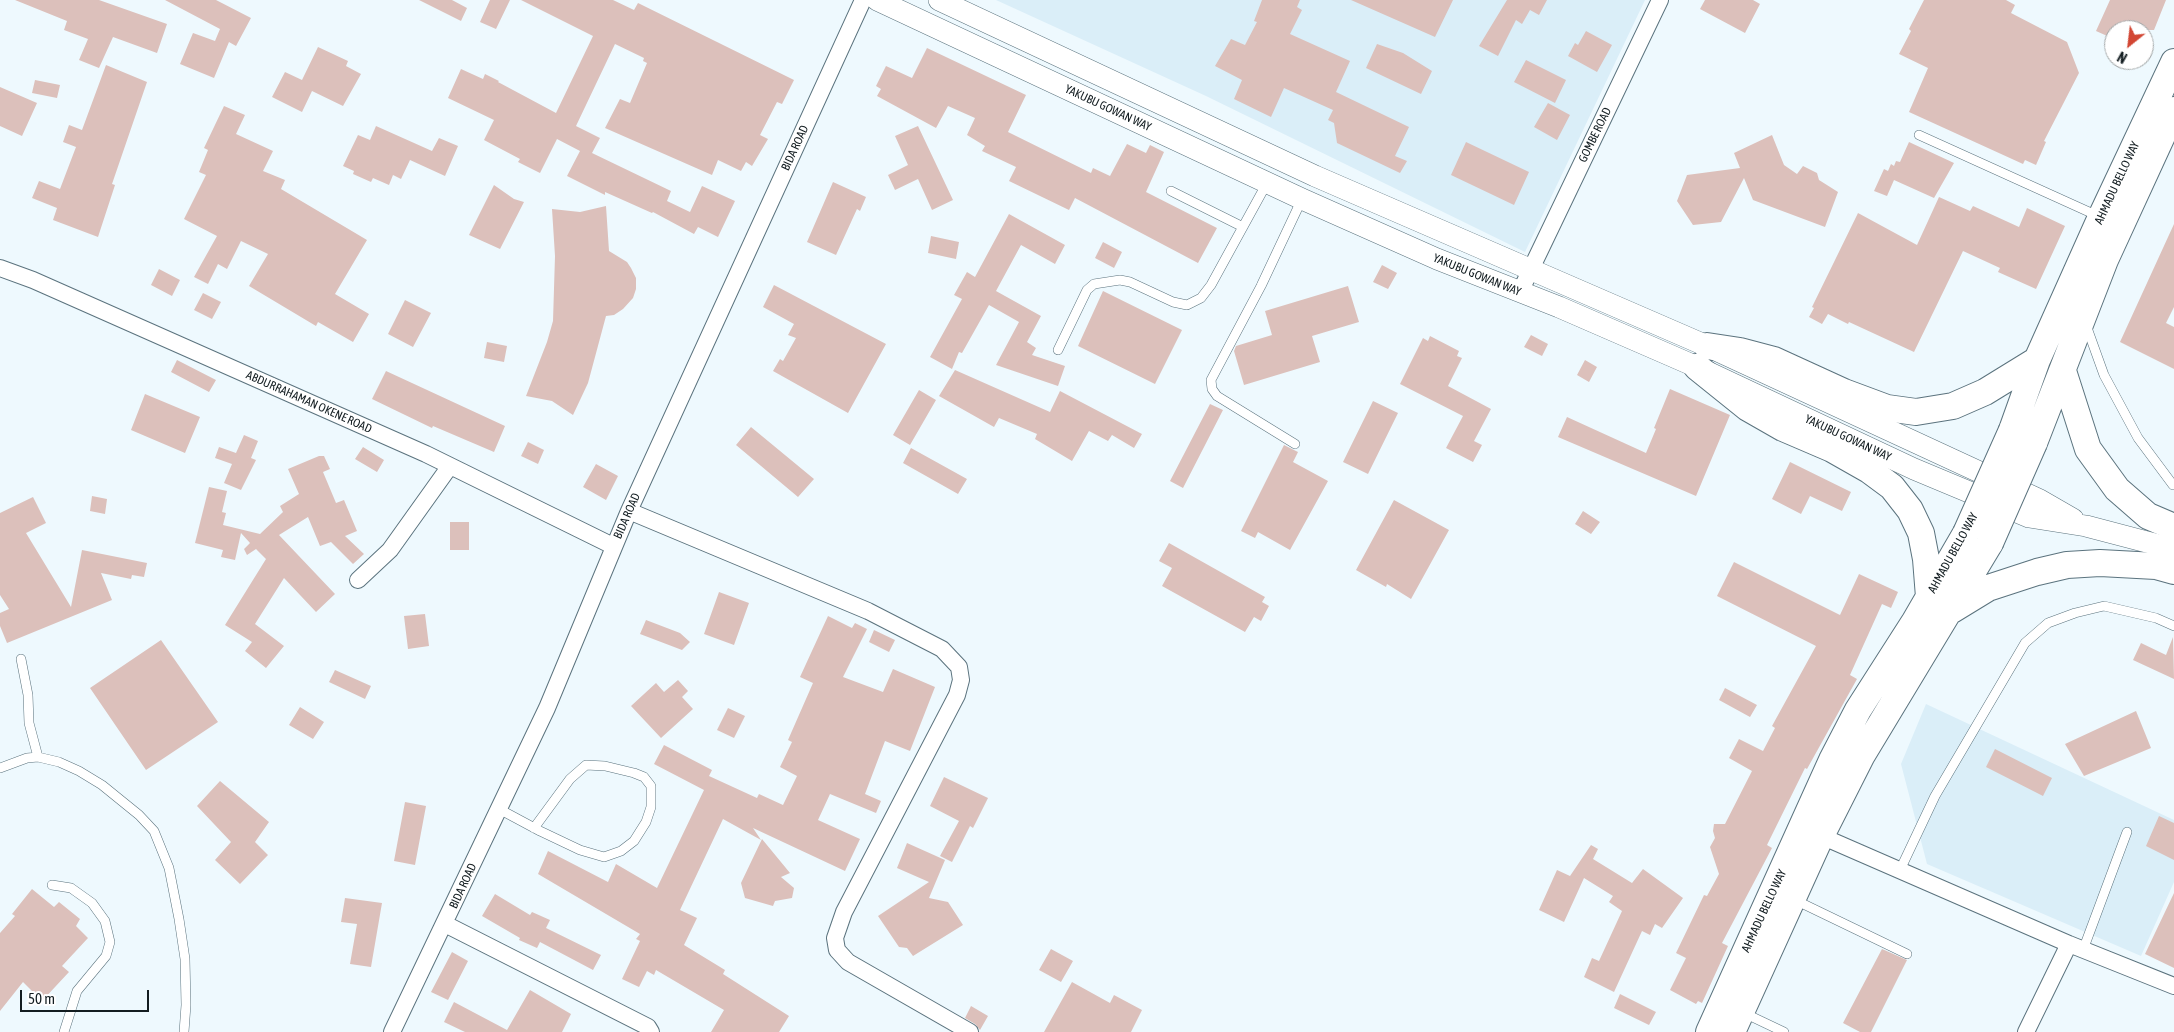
<!DOCTYPE html>
<style>
body{margin:0}
#map{position:relative;width:2174px;height:1032px;overflow:hidden;background:#eef9fe;font-family:"Asap Condensed",sans-serif}
canvas{display:block}
.north{position:absolute;left:2104px;top:20px;width:50px;height:50px;box-sizing:border-box;background:#fff;border:1px solid #a1a5a6;border-radius:50%;rotate:209deg;font-size:14px;font-weight:700;line-height:20px;text-align:center;color:#131d21}
.north::after{content:'';display:block;margin:auto;width:18px;height:22px;background:#d24633;clip-path:polygon(50% 0,100% 100%,50% 72%,0 100%)}
.scale{position:absolute;left:20px;top:990px;width:129px;height:22px;box-sizing:border-box;border:2px solid #131d21;border-top:0;padding-left:6px;font-size:15px;line-height:18px;white-space:nowrap;color:#131d21;-webkit-text-stroke:4px #fff;paint-order:stroke}
</style>
<div id="map">
<canvas width="2174" height="1032"></canvas>
<div class="north">N</div>
<div class="scale">50 m</div>
</div>
<script>
const ctx = document.querySelector('canvas').getContext('2d');
ctx.lineJoin = 'round';
function fillPath(path, color) { ctx.fillStyle = color; ctx.fill(path, 'evenodd'); }
const poly = rows => new Path2D(rows.map(r => 'M' + r).join(''));
function trace(path, color, width, dash) { ctx.strokeStyle = color; ctx.lineWidth = width; ctx.lineCap = dash ? 'butt' : 'round'; ctx.setLineDash(dash || []); ctx.stroke(path); }
function drawText(font, color, halo, rows, align = 'center') {
  ctx.font = font + ' "Asap Condensed",sans-serif'; ctx.lineWidth = 5; ctx.setLineDash([]); ctx.textBaseline = 'middle'; ctx.strokeStyle = halo; ctx.fillStyle = color; for (const [text, x, y, turn = 0] of rows) {
    ctx.save(); ctx.translate(x, y); ctx.rotate((+turn || 0) * Math.PI / 180); ctx.textAlign = isNaN(turn) ? turn : align; if (halo) ctx.strokeText(text, 0, 0); ctx.fillText(text, 0, 0); ctx.restore();
  }
}
fillPath(poly([
 [996,0,1645,0,1525,252,1206,96],
 [1926,704,2174,820,2174,882,2141,956,1927,864,1901,764]
]), '#daeef8');
fillPath(poly([
 [15,0,99,0,167,24,157,53,113,37,99,68,79,60,88,39,64,30,67,21],
 [165,0,216,0,251,18,236,46,229,42,214,78,180,64,193,33,215,41,220,29],
 [419,0,452,0,467,8,461,21],
 [490,0,510,0,496,29,480,22],
 [521,0,613,0,634,10,638,3,794,80,782,104,777,102,760,135,768,139,752,166,746,162,741,171,718,160,712,175,605,128,620,99,630,103,647,63,643,61,644,58,615,44,576,126,600,138,592,153,671,191,667,201,690,212,702,186,735,201,718,237,698,227,694,234,653,212,652,213,605,192,605,195,567,176,580,151,557,139,540,173,518,162,520,159,484,140,494,120,448,98,461,69,483,79,485,74,499,81,498,82,556,113,593,36],
 [1262,0,1300,0,1297,7,1302,10,1290,34,1350,61,1336,92,1409,127,1395,156,1407,161,1400,173,1337,143,1334,123,1328,120,1333,110,1284,88,1271,117,1234,99,1242,80,1215,66,1231,39,1245,45,1257,22,1254,21],
 [1351,0,1453,0,1435,37],
 [1507,0,1547,0,1539,15,1530,10,1522,24,1516,20,1498,56,1479,46],
 [1705,0,1753,0,1760,4,1745,33,1700,9],
 [1924,0,2006,0,2015,5,2011,13,2067,42,2079,73,2044,141,2046,142,2036,165,2025,160,2023,164,1909,112,1928,68,1899,54,1911,31,1909,29],
 [2110,0,2166,0,2154,30,2114,30,2114,39,2096,31],
 [1586,31,1612,45,1597,72,1568,56,1575,43,1578,45],
 [1377,44,1403,53,1432,71,1421,94,1366,68],
 [318,47,348,61,346,66,361,74,343,106,312,91,302,112,272,97,285,72,302,80],
 [927,48,1026,95,1008,132,1091,173,1093,168,1110,176,1127,144,1146,153,1150,145,1164,152,1146,192,1217,228,1198,263,1075,198,1069,210,1009,181,1016,167,982,151,985,146,967,135,975,118,948,106,936,128,877,96,881,89,876,86,886,66,912,78],
 [1526,60,1566,80,1555,103,1514,82],
 [106,65,147,82,112,184,115,185,98,237,53,220,57,208,32,198,39,181,60,189,76,147,63,142,69,125,82,130],
 [35,80,60,85,57,98,32,93],
 [0,87,37,103,22,136,0,126],
 [1548,103,1570,115,1557,140,1534,127],
 [224,106,245,115,236,134,273,151,263,171,285,180,281,189,367,240,335,294,369,314,353,342,318,322,316,326,249,286,268,254,241,241,227,269,218,264,208,284,194,277,217,236,184,219,206,175,199,172,208,150,204,148],
 [376,126,432,151,439,138,458,146,445,176,410,160,401,179,393,175,389,185,373,178,371,182,353,174,354,171,343,166,358,135,370,140],
 [918,126,953,200,932,210,918,179,895,190,888,175,908,165,895,136],
 [1772,135,1784,165,1797,174,1803,166,1817,173,1819,180,1838,192,1825,227,1753,200,1744,178,1721,222,1693,225,1677,201,1687,175,1740,168,1734,153],
 [1466,142,1529,172,1514,205,1451,175],
 [1909,142,1954,163,1934,198,1894,180,1887,196,1874,191,1884,169,1888,171,1891,164,1894,166,1896,161,1900,162],
 [833,182,866,197,860,211,857,209,836,255,807,242],
 [494,185,514,199,524,202,500,249,469,235],
 [1939,197,1970,211,1973,206,2019,227,2027,208,2065,226,2036,289,1998,272,2000,268,1963,251,1914,352,1849,322,1848,324,1828,314,1822,324,1809,317,1814,308,1812,307,1858,213,1917,245],
 [606,206,609,251,627,262,631,268,636,278,636,289,633,298,623,309,614,315,606,316,588,383,573,415,552,401,526,396,547,342,553,321,555,256,552,209,580,212],
 [1009,214,1065,245,1055,264,1021,245,996,291,1041,316,1027,342,1036,348,1032,355,1065,366,1058,386,996,365,1019,322,989,305,962,353,959,352,952,369,930,357,962,299,954,295,967,272,975,277],
 [2174,224,2174,307,2166,323,2174,327,2174,369,2120,342],
 [931,236,959,242,956,259,928,253],
 [1103,242,1122,252,1114,268,1095,258],
 [1382,265,1397,273,1388,289,1373,282],
 [159,269,180,280,172,296,151,285],
 [774,285,886,344,848,413,773,371,780,359,783,361,796,338,788,335,794,324,763,307],
 [1348,286,1359,322,1312,336,1320,362,1244,385,1234,351,1236,346,1272,335,1265,311],
 [1103,291,1182,330,1155,384,1078,346],
 [203,293,221,302,212,319,194,310],
 [405,300,431,313,413,347,388,334],
 [1531,335,1548,344,1542,356,1524,347],
 [1430,336,1459,351,1457,356,1462,358,1448,386,1491,409,1474,441,1482,445,1473,462,1446,448,1463,416,1400,384,1423,338,1428,341],
 [487,342,507,346,504,362,484,358],
 [177,360,216,380,209,392,171,372],
 [1585,360,1597,367,1589,382,1577,375],
 [955,370,1050,412,1060,391,1142,434,1134,448,1112,435,1108,441,1089,431,1072,461,1035,439,1037,434,999,418,994,427,939,396],
 [386,371,505,426,494,452,433,426,432,428,372,399],
 [1670,389,1730,415,1696,496,1558,437,1567,417,1646,453,1656,429,1654,428],
 [919,390,936,400,910,445,893,435],
 [145,394,200,417,185,453,131,430],
 [1373,401,1398,413,1368,474,1343,462],
 [1210,404,1223,410,1183,488,1170,481],
 [751,427,814,479,798,497,736,445],
 [244,435,258,441,251,458,256,460,241,490,224,483,232,464,215,458,219,447,236,453],
 [528,442,544,450,538,464,521,456],
 [1284,445,1298,452,1293,462,1328,481,1290,550,1258,532,1255,538,1241,531],
 [363,447,384,460,377,472,355,459],
 [911,448,967,479,958,494,903,463],
 [319,456,324,456,330,469,323,472,336,503,344,500,357,531,345,536,364,554,353,564,331,542,320,546,308,517,279,535,335,594,316,612,284,578,255,624,284,646,266,668,245,651,252,642,225,625,266,559,256,549,247,555,244,549,250,543,241,533,235,560,221,557,223,550,195,543,209,487,227,491,222,512,226,513,223,525,260,534,283,512,280,506,299,494,288,469],
 [1790,462,1851,492,1842,511,1810,496,1801,514,1772,499],
 [596,464,618,476,606,500,583,487],
 [92,496,107,499,105,514,90,511],
 [33,497,46,523,26,533,71,607,82,550,147,563,144,577,132,575,131,579,101,573,112,600,7,643,0,626,0,613,9,609,0,595,0,513],
 [1394,500,1449,530,1411,599,1387,584,1386,587,1356,570],
 [1583,511,1600,522,1591,534,1575,524],
 [450,522,469,522,469,550,450,550],
 [1169,543,1265,597,1262,602,1269,606,1261,621,1254,617,1245,632,1162,586,1172,568,1159,561],
 [1734,562,1840,615,1859,574,1898,592,1891,608,1882,604,1850,675,1857,679,1807,769,1805,768,1767,845,1772,848,1722,943,1728,946,1702,1003,1698,1001,1696,1004,1670,990,1686,958,1676,953,1704,895,1707,896,1719,874,1710,847,1715,838,1713,831,1714,824,1725,824,1752,771,1729,758,1739,739,1763,751,1775,728,1772,726,1816,646,1717,596],
 [719,592,749,603,734,645,704,634],
 [425,614,429,646,408,649,404,616],
 [828,616,852,628,855,623,867,629,843,677,883,692,893,669,935,687,910,751,885,741,865,794,881,801,876,813,830,794,818,820,860,839,845,871,753,828,761,840,723,819,680,910,697,918,684,945,725,970,723,974,789,1016,779,1032,711,1032,724,1010,656,970,654,975,647,971,639,987,622,979,640,941,636,939,640,934,538,874,548,851,608,882,616,864,657,888,704,790,654,764,664,745,712,770,709,776,757,798,759,794,783,805,797,776,780,767,792,742,788,740,813,683,800,677],
 [646,620,680,633,690,642,682,650,640,634],
 [874,630,895,640,889,652,869,642],
 [2173,637,2174,679,2133,660,2141,643,2166,655],
 [161,640,218,722,146,770,90,688],
 [335,670,371,686,365,699,329,682],
 [678,680,688,691,682,697,693,709,661,738,631,706,656,683,664,692],
 [1725,688,1757,705,1750,717,1719,700],
 [300,707,324,722,313,739,289,725],
 [728,708,745,716,734,738,717,730],
 [2136,711,2151,748,2084,776,2065,744],
 [1995,749,2052,778,2043,796,1986,767],
 [944,777,988,798,973,828,970,826,952,862,940,856,959,821,930,806],
 [220,781,269,822,255,842,268,855,240,884,215,860,231,842,197,806],
 [405,802,426,806,415,865,394,861],
 [2159,816,2174,823,2174,860,2146,846],
 [762,839,790,873,781,877,794,888,792,898,775,901,773,906,745,898,741,883],
 [907,843,945,860,929,898,948,902,963,925,913,956,907,948,899,947,878,916,929,882,897,868],
 [1591,845,1598,849,1593,859,1632,883,1643,869,1683,898,1662,928,1655,924,1650,935,1642,931,1614,992,1584,977,1592,958,1599,961,1622,911,1609,902,1613,896,1584,878,1564,922,1539,910,1557,870,1570,876],
 [32,889,54,907,59,902,80,919,76,926,88,938,62,966,69,972,42,1001,23,982,0,1011,0,933,15,916,12,914],
 [2174,893,2174,968,2145,954],
 [495,894,530,915,532,912,550,920,546,928,601,955,593,970,540,942,537,948,519,940,520,938,482,916],
 [345,898,382,903,371,967,350,964,357,924,341,922],
 [1051,949,1073,961,1061,982,1039,970],
 [1882,949,1907,960,1871,1032,1860,1032,1843,1023],
 [452,952,468,961,448,1000,431,992],
 [1072,982,1110,1003,1114,995,1142,1010,1131,1032,1044,1032],
 [530,990,571,1014,562,1032,465,1032,444,1022,454,1002,507,1030],
 [1620,994,1656,1012,1649,1025,1614,1008],
 [971,1006,988,1016,980,1030,975,1024,965,1018]
]), '#dcc0bb');
const service = poly([
 [1919,135,2098,216],
 [1171,191,1243,227],
 [2086,325,2104,375,2138,438,2173,485],
 [1058,350,1087,290,1094,284,1120,280,1130,282,1173,302,1187,305,1201,298,1211,285,1267,183],
 [1295,444,1217,396,1212,389,1211,380,1261,286,1302,199],
 [21,659,28,695,29,723,38,757],
 [0,768,27,758,38,757,59,762,79,771,102,785,139,815,154,831,169,868,179,919,185,959,186,1005,184,1032],
 [499,809,540,831,580,850,604,857,621,851,634,841,646,822,651,807,651,786,644,777,634,773,605,766,586,765,570,779,534,828],
 [1900,870,1935,796,2025,643,2048,623,2075,613,2104,606,2156,618,2174,626],
 [52,885,71,888,92,903,105,921,110,942,106,956,77,991,64,1032],
 [1795,900,1907,954],
 [2083,950,2127,832],
 [1744,1013,1784,1032]
]);
const minor = poly([
 [0,268,33,280,426,454,613,546],
 [1520,292,1660,0],
 [629,511,868,611,942,649,959,667,961,680,957,695,844,912,835,938,837,950,848,962,970,1032],
 [358,580,390,550,450,466],
 [1821,836,2069,944,2174,986],
 [445,924,648,1027,651,1032],
 [392,1032,547,708,629,511,863,0],
 [2026,1032,2069,944]
]);
const tertiary = poly([
 [877,0,1302,199,1437,259,1559,307,1697,367,1914,469,2029,517,2086,526,2174,549],
 [939,0,1315,176,1707,346,2040,500,2073,519]
]);
const primary = poly([
 [1707,346,1740,351,1774,360,1844,392,1887,408,1916,412,1953,406,1985,392,2037,360],
 [1697,367,1748,408,1783,428,1832,449,1869,470,1892,487,1910,510,1921,533,1926,559,1929,597],
 [2063,371,2088,449,2117,489,2148,516,2174,527],
 [2012,430,2037,360,2101,217,2174,62],
 [2034,443,2105,260,2174,110],
 [1952,610,1988,588,2037,572,2067,565,2100,563,2156,566,2174,571],
 [1709,1032,1832,760,1858,710,1915,621,1966,533],
 [1732,1032,1821,836,1862,755,1990,543]
]);
trace(service, '#5b737e', 10);
trace(minor, '#5b737e', 18);
trace(tertiary, '#5b737e', 22);
trace(primary, '#5b737e', 28);
trace(service, '#fff', 9);
trace(minor, '#fff', 16);
trace(tertiary, '#fff', 21);
trace(primary, '#fff', 26);
const primaryBridge = poly([
 [1966,533,2012,430],
 [1990,543,2034,443]
]);
trace(primaryBridge, '#5b737e', 28, []);
trace(primaryBridge, '#fff', 26);
drawText('12px', '#131d21', '#fff', [
 ["YAKUBU GOWAN WAY",1108,108,25],
 ["GOMBE ROAD",1595,135,-64],
 ["BIDA ROAD",795,148,-65],
 ["AHMADU BELLO WAY",2117,183,-65],
 ["YAKUBU GOWAN WAY",1477,275,22],
 ["ABDURRAHAMAN OKENE ROAD",309,402,24],
 ["YAKUBU GOWAN WAY",1848,438,25],
 ["BIDA ROAD",627,516,-66],
 ["AHMADU BELLO WAY",1953,553,-61],
 ["BIDA ROAD",463,886,-65],
 ["AHMADU BELLO WAY",1764,911,-65]
]);
</script>
